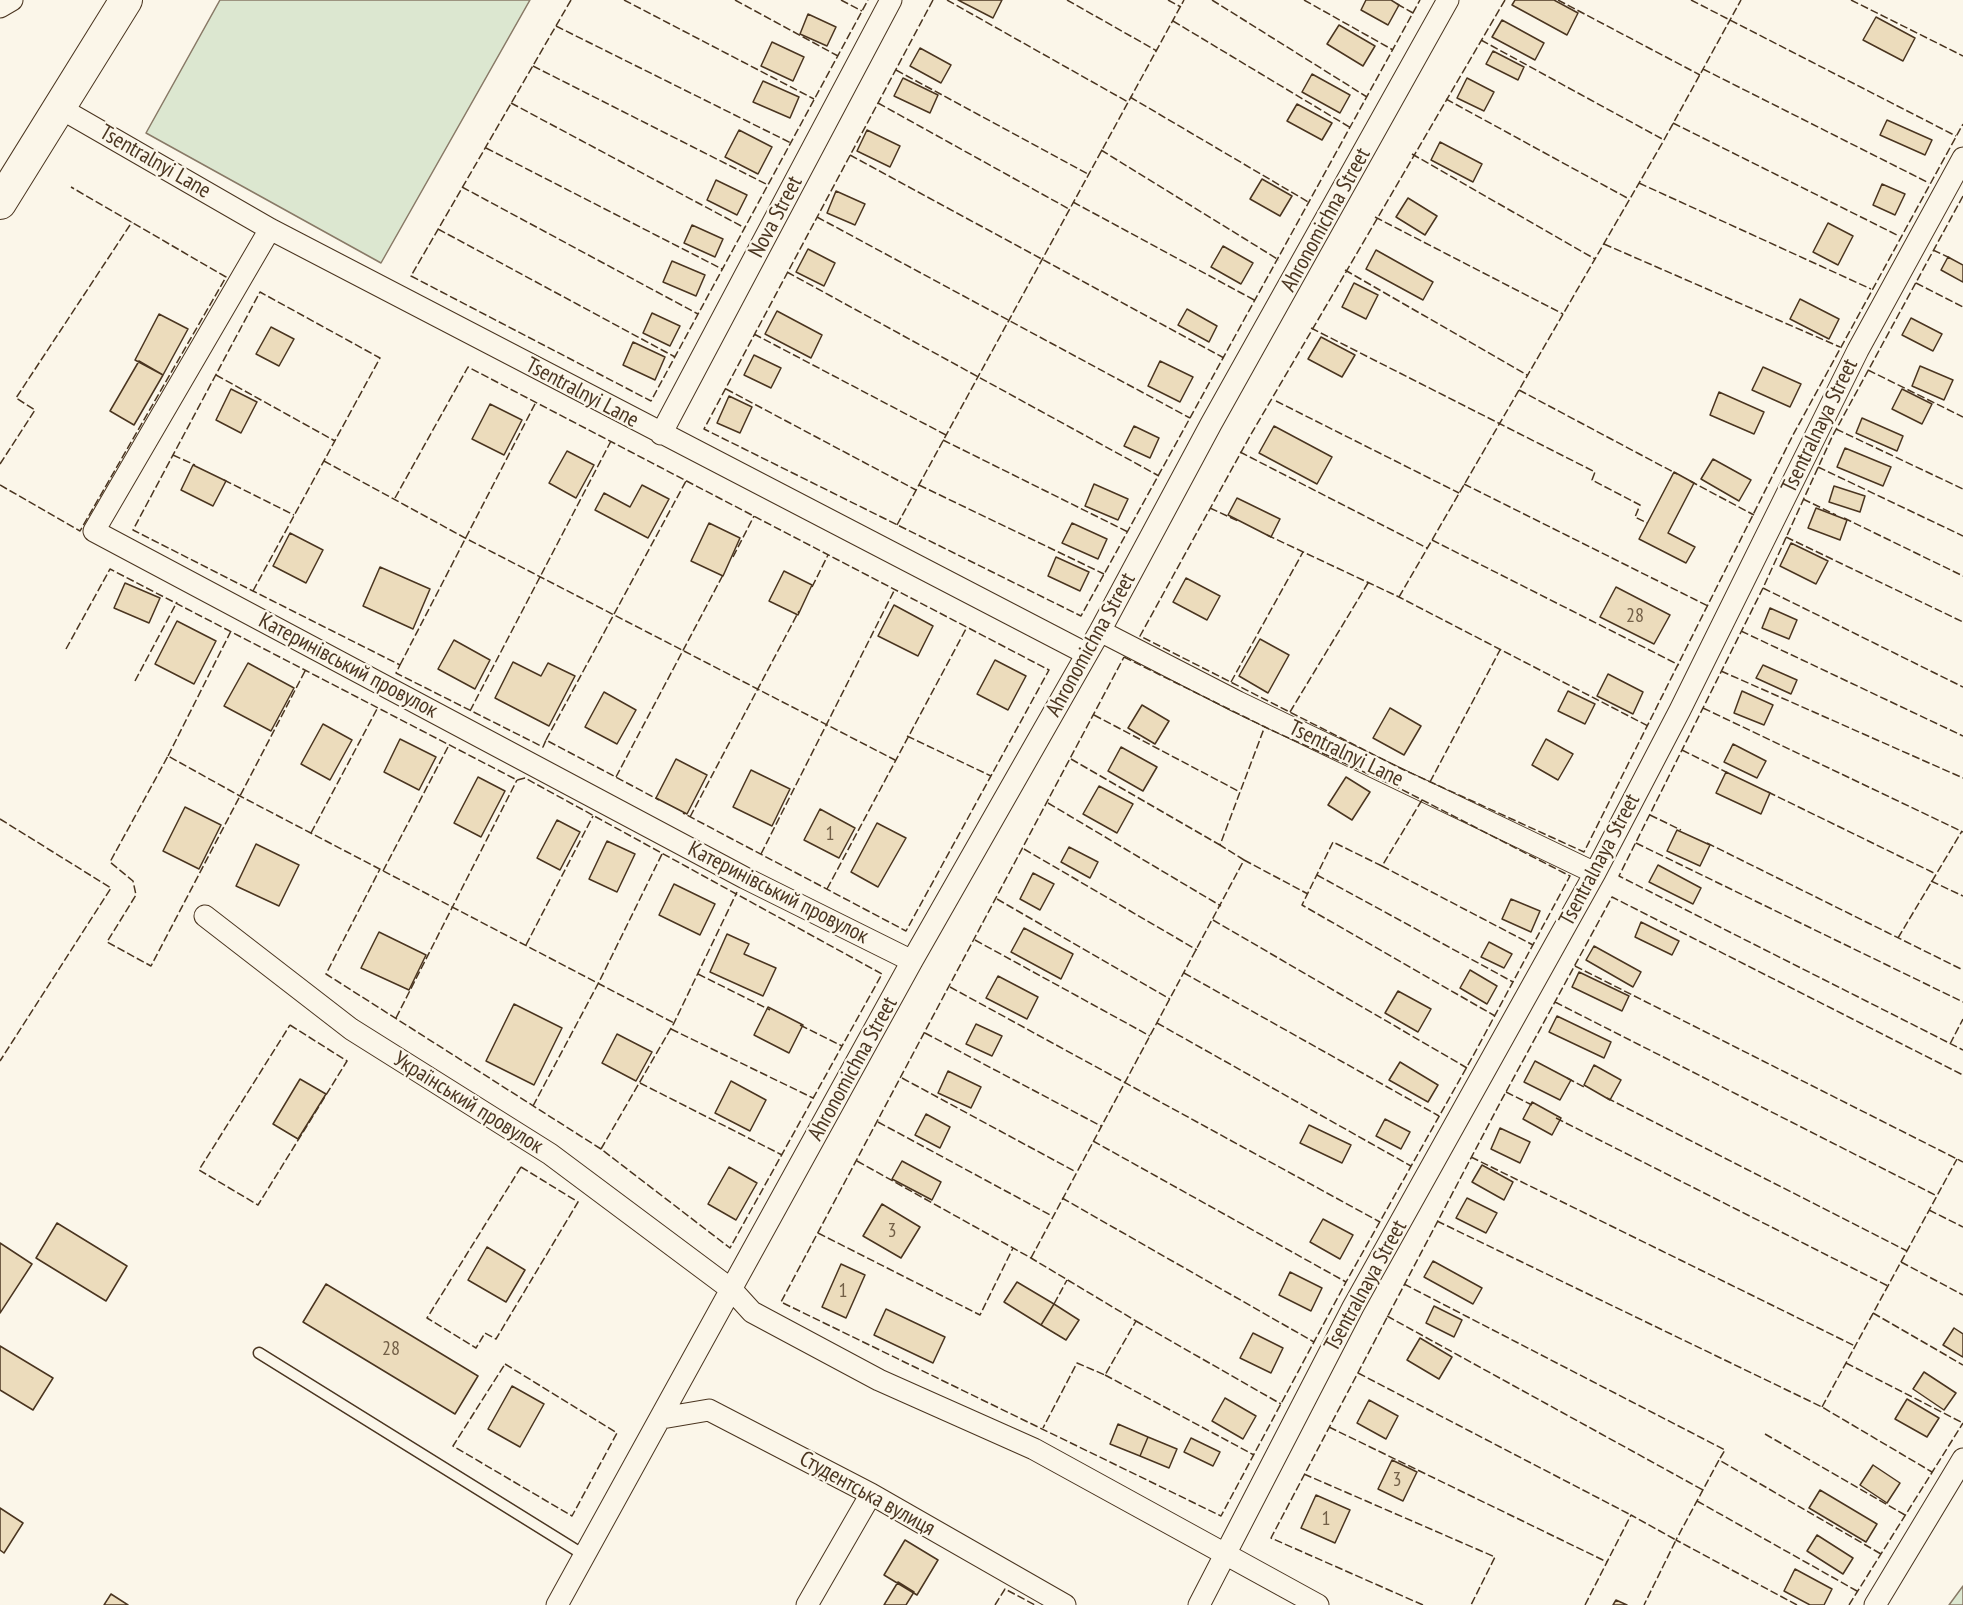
<!DOCTYPE html>
<meta charset="utf-8">
<style>
body{margin:0}
canvas{display:block;background:#fbf6e9}
</style>
<canvas width="1963" height="1605"></canvas>
<script>
const ctx = document.querySelector('canvas').getContext('2d');
ctx.lineJoin = 'round';
function fillPath(path, color) { ctx.fillStyle = color; ctx.fill(path, 'evenodd'); }
const poly = rows => new Path2D(rows.map(r => 'M' + r).join(''));
function trace(path, color, width, dash) { ctx.strokeStyle = color; ctx.lineWidth = width; ctx.lineCap = dash ? 'butt' : 'round'; ctx.setLineDash(dash || []); ctx.stroke(path); }
function drawText(font, color, halo, rows, align = 'center') {
  ctx.font = font + ' "PT Sans Narrow",sans-serif'; ctx.lineWidth = 4.5; ctx.setLineDash([]); ctx.textBaseline = 'middle'; ctx.strokeStyle = halo; ctx.fillStyle = color; for (const [text, x, y, turn = 0] of rows) {
    ctx.save(); ctx.translate(x, y); ctx.rotate((+turn || 0) * Math.PI / 180); ctx.textAlign = isNaN(turn) ? turn : align; if (halo) ctx.strokeText(text, 0, 0); ctx.fillText(text, 0, 0); ctx.restore();
  }
}
const green = poly([
 [220,0,530,0,381,263,146,133,220,0],
 [1963,1586,1963,1605,1949,1605,1963,1586]
]);
fillPath(green, '#dce7d0');
trace(green, '#887966', 1.5);
const building = poly([
 [958,0,1002,0,993,18,958,0],
 [1366,0,1391,0,1399,5,1388,25,1361,10,1366,0],
 [1515,0,1554,0,1578,13,1567,35,1512,5,1515,0],
 [808,14,836,27,827,46,800,34,808,14],
 [1876,17,1915,38,1903,61,1863,40,1876,17],
 [1502,20,1544,43,1535,60,1492,37,1502,20],
 [1339,25,1375,46,1363,66,1327,44,1339,25],
 [772,42,804,57,793,81,761,66,772,42],
 [920,48,951,65,941,83,910,66,920,48],
 [1493,51,1524,67,1518,80,1486,64,1493,51],
 [1312,74,1350,95,1340,113,1302,92,1312,74],
 [903,78,938,95,930,113,894,96,903,78],
 [1467,78,1494,92,1484,111,1457,98,1467,78],
 [763,81,799,97,790,118,753,102,763,81],
 [1297,104,1332,123,1322,140,1287,121,1297,104],
 [1887,120,1932,140,1925,155,1880,135,1887,120],
 [739,130,772,147,758,174,725,157,739,130],
 [867,130,900,146,890,167,857,151,867,130],
 [1440,142,1482,164,1473,182,1431,160,1440,142],
 [1262,179,1292,196,1280,216,1250,199,1262,179],
 [716,180,747,195,737,215,707,200,716,180],
 [1882,184,1905,194,1895,215,1873,205,1882,184],
 [836,191,865,204,855,225,827,213,836,191],
 [1408,198,1437,216,1425,235,1396,217,1408,198],
 [1828,223,1853,236,1838,265,1813,252,1828,223],
 [692,225,723,239,715,257,684,243,692,225],
 [1223,246,1253,263,1241,284,1211,267,1223,246],
 [808,249,835,263,824,286,796,272,808,249],
 [1376,250,1433,282,1423,300,1366,269,1376,250],
 [1948,257,1963,265,1963,282,1941,270,1948,257],
 [672,261,705,275,696,296,663,282,672,261],
 [1354,283,1378,295,1366,319,1342,307,1354,283],
 [1800,299,1839,319,1829,339,1790,319,1800,299],
 [1187,309,1217,326,1209,342,1178,325,1187,309],
 [777,311,822,335,811,358,765,334,777,311],
 [652,313,680,326,670,346,643,333,652,313],
 [159,314,188,329,163,375,135,360,159,314],
 [1911,318,1942,334,1933,351,1902,335,1911,318],
 [271,327,294,339,279,366,256,354,271,327],
 [1321,337,1355,355,1342,377,1308,359,1321,337],
 [633,342,665,357,655,380,623,365,633,342],
 [754,355,781,368,771,388,744,375,754,355],
 [139,361,163,375,134,425,110,411,139,361],
 [1160,361,1193,377,1180,402,1148,386,1160,361],
 [1920,366,1953,380,1944,400,1912,386,1920,366],
 [1763,367,1801,384,1790,407,1752,390,1763,367],
 [231,389,257,402,241,433,216,420,231,389],
 [1902,389,1932,404,1922,424,1892,409,1902,389],
 [1719,392,1764,412,1754,434,1710,415,1719,392],
 [729,396,752,407,740,433,717,423,729,396],
 [490,404,522,420,504,455,472,439,490,404],
 [1862,418,1903,436,1897,451,1856,433,1862,418],
 [1134,426,1159,438,1150,458,1124,446,1134,426],
 [1274,426,1332,457,1317,484,1259,453,1274,426],
 [1845,448,1891,467,1883,486,1837,467,1845,448],
 [567,451,594,465,576,498,549,483,567,451],
 [1713,459,1751,480,1739,501,1701,479,1713,459],
 [193,465,226,481,213,506,181,490,193,465],
 [1674,472,1694,483,1668,533,1695,547,1686,563,1639,539,1674,472],
 [1094,484,1128,499,1118,520,1085,506,1094,484],
 [642,485,669,499,648,538,595,510,604,493,630,507,642,485],
 [1834,486,1865,496,1860,512,1829,502,1834,486],
 [1237,498,1280,519,1271,537,1228,515,1237,498],
 [1816,508,1847,520,1840,540,1808,528,1816,508],
 [709,523,740,538,723,576,691,561,709,523],
 [1072,523,1107,539,1098,559,1062,543,1072,523],
 [290,533,323,550,306,583,273,566,290,533],
 [1791,543,1828,561,1816,584,1780,566,1791,543],
 [1056,557,1089,572,1080,591,1048,576,1056,557],
 [380,567,430,589,413,629,363,606,380,567],
 [784,571,812,585,798,615,769,601,784,571],
 [1186,578,1220,596,1207,620,1173,602,1186,578],
 [125,583,160,598,149,623,114,608,125,583],
 [1616,587,1670,615,1654,644,1600,617,1616,587],
 [894,605,933,626,918,656,878,636,894,605],
 [1770,608,1797,620,1789,639,1762,628,1770,608],
 [177,621,216,641,194,684,155,664,177,621],
 [1260,639,1289,655,1268,693,1239,676,1260,639],
 [454,640,490,660,475,689,438,669,454,640],
 [995,660,1026,676,1008,710,977,694,995,660],
 [513,662,541,676,548,663,575,676,549,726,495,698,513,662],
 [248,663,294,688,271,731,224,706,248,663],
 [1763,665,1797,680,1791,694,1756,678,1763,665],
 [1608,674,1643,692,1633,714,1597,696,1608,674],
 [1568,691,1595,704,1585,724,1558,711,1568,691],
 [1742,691,1773,705,1764,725,1734,713,1742,691],
 [604,692,636,710,617,744,585,727,604,692],
 [1142,705,1169,721,1155,744,1128,728,1142,705],
 [1390,708,1421,726,1404,755,1373,738,1390,708],
 [323,724,352,740,330,780,301,764,323,724],
 [400,739,436,757,419,790,384,772,400,739],
 [1546,739,1573,754,1558,780,1532,765,1546,739],
 [1733,744,1766,761,1757,778,1724,762,1733,744],
 [1121,747,1157,767,1143,791,1108,771,1121,747],
 [676,759,707,775,687,814,656,798,676,759],
 [751,770,790,789,772,826,733,807,751,770],
 [1726,772,1770,793,1761,814,1716,793,1726,772],
 [478,777,505,791,481,837,454,823,478,777],
 [1346,777,1370,792,1352,820,1328,805,1346,777],
 [1099,786,1133,804,1117,833,1083,814,1099,786],
 [185,807,221,825,199,869,163,851,185,807],
 [820,809,855,828,839,858,804,840,820,809],
 [557,820,580,832,560,870,537,858,557,820],
 [877,823,906,838,878,887,851,872,877,823],
 [1677,830,1710,845,1700,866,1667,851,1677,830],
 [607,841,635,854,617,892,589,879,607,841],
 [256,844,299,865,279,906,236,886,256,844],
 [1069,847,1098,862,1090,878,1061,862,1069,847],
 [1658,865,1701,888,1693,904,1649,882,1658,865],
 [1033,873,1054,884,1040,910,1020,899,1033,873],
 [674,884,715,904,700,935,659,915,674,884],
 [1511,899,1540,911,1531,932,1502,919,1511,899],
 [1641,922,1679,941,1672,955,1635,937,1641,922],
 [1024,928,1073,954,1061,979,1011,952,1024,928],
 [379,932,426,955,409,990,361,968,379,932],
 [727,934,749,944,744,954,776,968,763,996,710,972,727,934],
 [1489,942,1512,954,1504,968,1481,957,1489,942],
 [1594,946,1641,972,1633,987,1586,960,1594,946],
 [1470,970,1497,986,1487,1004,1460,988,1470,970],
 [1579,972,1629,996,1622,1011,1572,987,1579,972],
 [998,976,1038,997,1027,1019,986,998,998,976],
 [1398,991,1431,1009,1418,1032,1385,1013,1398,991],
 [514,1004,562,1028,534,1085,486,1061,514,1004],
 [768,1007,803,1025,789,1053,754,1035,768,1007],
 [1557,1016,1611,1042,1604,1058,1549,1032,1557,1016],
 [976,1024,1002,1036,992,1056,966,1044,976,1024],
 [617,1034,652,1052,636,1081,602,1063,617,1034],
 [1535,1061,1571,1080,1560,1100,1524,1082,1535,1061],
 [1400,1062,1438,1085,1428,1102,1389,1080,1400,1062],
 [1594,1065,1621,1080,1610,1100,1584,1085,1594,1065],
 [948,1071,981,1087,971,1108,938,1093,948,1071],
 [300,1079,326,1094,298,1139,273,1124,300,1079],
 [731,1081,766,1100,750,1131,715,1113,731,1081],
 [1532,1102,1561,1118,1552,1135,1523,1119,1532,1102],
 [926,1114,950,1127,940,1148,915,1135,926,1114],
 [1385,1119,1410,1132,1401,1149,1376,1136,1385,1119],
 [1309,1125,1351,1145,1342,1163,1300,1143,1309,1125],
 [1500,1128,1530,1142,1520,1163,1491,1149,1500,1128],
 [902,1161,941,1182,932,1200,892,1179,902,1161],
 [1482,1165,1513,1182,1504,1200,1472,1182,1482,1165],
 [729,1167,757,1183,736,1220,708,1204,729,1167],
 [1467,1198,1497,1213,1486,1233,1456,1218,1467,1198],
 [882,1204,920,1227,901,1258,863,1236,882,1204],
 [1323,1219,1353,1235,1340,1259,1310,1242,1323,1219],
 [57,1223,127,1266,106,1301,36,1258,57,1223],
 [0,1243,32,1264,0,1313,0,1243],
 [487,1247,525,1270,506,1302,468,1280,487,1247],
 [1433,1261,1482,1288,1473,1304,1424,1277,1433,1261],
 [841,1264,865,1275,846,1318,822,1307,841,1264],
 [1290,1272,1322,1288,1311,1311,1279,1295,1290,1272],
 [1017,1282,1054,1304,1041,1325,1004,1302,1017,1282],
 [326,1284,478,1376,455,1414,303,1322,326,1284],
 [1054,1304,1079,1320,1066,1340,1041,1325,1054,1304],
 [1434,1306,1462,1320,1454,1337,1426,1323,1434,1306],
 [886,1309,945,1337,933,1363,874,1335,886,1309],
 [1954,1328,1963,1334,1963,1357,1943,1345,1954,1328],
 [1253,1333,1283,1348,1271,1373,1240,1358,1253,1333],
 [1420,1338,1452,1357,1439,1379,1407,1360,1420,1338],
 [0,1346,53,1378,33,1410,0,1390,0,1346],
 [1924,1372,1956,1393,1944,1410,1913,1389,1924,1372],
 [512,1386,544,1404,520,1447,488,1429,512,1386],
 [1225,1398,1256,1416,1243,1439,1212,1421,1225,1398],
 [1907,1399,1939,1418,1927,1437,1895,1419,1907,1399],
 [1369,1400,1398,1416,1386,1439,1357,1423,1369,1400],
 [1118,1424,1148,1437,1140,1456,1110,1444,1118,1424],
 [1148,1437,1177,1449,1169,1468,1140,1456,1148,1437],
 [1191,1438,1220,1452,1213,1466,1184,1452,1191,1438],
 [1392,1460,1417,1472,1403,1501,1378,1489,1392,1460],
 [1873,1465,1900,1483,1887,1503,1860,1485,1873,1465],
 [1820,1490,1877,1524,1866,1542,1809,1508,1820,1490],
 [1316,1495,1350,1510,1335,1543,1301,1528,1316,1495],
 [0,1508,23,1523,4,1553,0,1550,0,1508],
 [1817,1535,1853,1558,1843,1574,1807,1551,1817,1535],
 [905,1540,938,1560,917,1595,884,1575,905,1540],
 [1795,1569,1832,1589,1824,1605,1810,1605,1784,1591,1795,1569],
 [898,1582,914,1592,906,1605,884,1605,898,1582],
 [111,1594,128,1605,104,1605,111,1594],
 [1616,1600,1627,1605,1613,1605,1616,1600]
]);
fillPath(building, '#ecdcbc');
trace(building, '#4a3520', 1.5);
const service = poly([
 [259,1353,584,1555]
]);
const minor = poly([
 [0,7,12,0],
 [60,108,270,229,1087,654],
 [270,229,94,531,745,878,912,961],
 [661,434,891,0],
 [1100,631,1238,702,1595,873],
 [205,916,351,1029,550,1154,732,1290,752,1312,879,1380,1034,1449,1318,1605],
 [662,1418,709,1410,871,1494,1065,1605],
 [557,1605,912,961,1100,631,1211,424,1448,0],
 [807,1605,871,1494],
 [1199,1605,1353,1307,1595,873,1680,710,1858,350,1963,158],
 [1875,1605,1963,1459]
]);
const primary = poly([
 [0,203,126,0]
]);
trace(service, '#4a3520', 13);
trace(minor, '#4a3520', 23);
trace(primary, '#4a3520', 34);
trace(service, '#fbf6e9', 10);
trace(minor, '#fbf6e9', 21);
trace(primary, '#fbf6e9', 32);
trace(poly([
 [571,0,411,276,651,401,868,0],
 [624,0,814,99],
 [735,0,838,56],
 [841,0,862,11],
 [933,0,704,429,1081,616,1420,0],
 [947,0,1128,102],
 [1067,0,1157,51],
 [1168,0,1181,7],
 [1212,0,1367,97],
 [1304,0,1393,50],
 [1505,0,1250,436,1140,636,1402,769,1584,852,1793,435,1963,124],
 [1558,0,1700,75],
 [1691,0,1956,136],
 [1851,0,1963,56],
 [1397,4,1413,13],
 [1173,21,1351,128],
 [556,26,791,143],
 [1481,40,1664,140],
 [533,66,768,185],
 [1703,69,1929,183],
 [896,70,1088,174],
 [1130,97,1310,203],
 [1446,99,1629,199],
 [511,103,745,228],
 [878,103,1069,209],
 [1673,123,1899,236],
 [486,148,722,269],
 [1101,150,1279,260],
 [1412,154,1595,259],
 [850,155,1224,358],
 [1639,183,1871,289],
 [462,187,698,314],
 [1963,196,1832,437,1763,588,1619,876,1963,1050],
 [1073,202,1256,301],
 [817,217,1190,418],
 [1375,217,1563,314],
 [438,229,675,357],
 [1604,244,1840,347],
 [1933,250,1950,258],
 [1345,270,1527,375],
 [787,272,1159,476],
 [1916,283,1963,307],
 [1311,328,1595,472,1592,480,1640,505,1635,517,1647,523],
 [754,334,946,435],
 [1868,370,1963,417],
 [216,375,335,441],
 [726,389,916,490],
 [1519,390,1677,474],
 [1276,401,1459,493],
 [1836,429,1963,489],
 [943,440,1128,532],
 [1240,452,1427,548],
 [173,455,195,465],
 [324,461,467,539,895,760],
 [0,464,35,410,16,398,132,222],
 [1818,467,1963,536],
 [224,480,294,515],
 [1690,481,1754,515],
 [1464,484,1708,606],
 [0,485,80,531,226,277,71,187],
 [919,485,1104,574],
 [395,498,468,367,1049,670,906,931,683,813],
 [1803,499,1836,515],
 [1210,508,1238,521],
 [1844,518,1963,576],
 [897,525,1184,0],
 [1267,535,1399,597,1648,726],
 [1786,537,1963,622],
 [1432,540,1679,665],
 [733,557,754,516],
 [812,587,828,555],
 [1763,588,1963,687],
 [253,591,380,358,260,292,133,530,253,591,400,665,396,673,543,747,546,740,659,800],
 [1399,597,1664,140,1741,0],
 [1741,631,1963,736],
 [66,649,110,569,517,780,525,778,882,974,730,1248,601,1149,326,974,380,869],
 [1124,657,1269,729,1397,787,1570,876,1473,1056,1346,1282,1221,1516,781,1302,1124,657],
 [400,665,536,402],
 [305,671,240,796,151,966,107,942,136,895,133,881,110,862,168,756,240,796,674,1023],
 [1721,671,1963,778],
 [135,681,177,602],
 [1231,682,1303,552],
 [1703,708,1963,832],
 [470,711,611,441],
 [1290,712,1368,583],
 [1094,715,1240,792],
 [907,736,991,776],
 [546,740,686,481],
 [1682,750,1728,773],
 [168,756,231,631],
 [1071,759,1220,845],
 [616,777,724,573],
 [1430,782,1500,650],
 [1768,792,1936,874],
 [1422,800,1382,866,1333,842,1302,905,1495,1016],
 [1048,803,1221,906],
 [1650,815,1681,830],
 [690,817,799,611],
 [0,819,111,888,0,1061],
 [311,833,377,709],
 [1636,843,1963,1002],
 [1707,843,1963,970],
 [1024,849,1197,950],
 [761,854,895,589],
 [1244,860,1308,894],
 [1382,866,1533,945],
 [383,871,449,745],
 [1317,875,1513,982],
 [1931,881,1963,896],
 [827,889,967,627],
 [997,899,1170,999],
 [1213,920,1467,1068],
 [1898,938,1962,831],
 [975,940,1150,1036],
 [526,945,593,816],
 [1575,966,1963,1162],
 [1184,973,1439,1116],
 [698,974,770,1010],
 [950,987,1380,1222],
 [1555,1002,1937,1196],
 [396,1018,517,780],
 [1157,1023,1411,1166],
 [290,1025,347,1061,258,1205,199,1170,290,1025],
 [800,1025,842,1046],
 [671,1029,813,1098],
 [925,1033,1101,1126],
 [1950,1044,1963,1019],
 [902,1078,1076,1172],
 [1567,1078,1586,1088],
 [640,1083,782,1155],
 [1506,1092,1532,1105],
 [1607,1098,1907,1251],
 [533,1106,599,982,662,854],
 [1556,1118,1888,1286],
 [878,1122,1052,1216],
 [1093,1141,1346,1282],
 [601,1149,674,1023,737,892],
 [1471,1157,1855,1346],
 [857,1161,1031,1258,1136,1321,1105,1375,1077,1363,1043,1428],
 [521,1167,578,1202,496,1339,485,1333,476,1348,427,1318,521,1167],
 [1062,1198,1314,1342],
 [1929,1210,1963,1227],
 [1437,1221,1822,1407,1932,1472],
 [818,1233,980,1315,1013,1248],
 [1031,1258,1244,860,1220,845,1265,726],
 [1901,1262,1963,1295],
 [1404,1284,1725,1450,1719,1460],
 [1054,1304,1067,1280],
 [1873,1313,1963,1365],
 [1387,1316,1703,1490],
 [1136,1321,1281,1404],
 [1846,1363,1963,1423],
 [505,1364,617,1433,572,1516,453,1446,505,1364],
 [1358,1373,1631,1515],
 [1105,1375,1254,1455],
 [1822,1407,1957,1159],
 [1329,1427,1607,1562],
 [1765,1434,1905,1515],
 [1304,1474,1495,1557,1471,1605],
 [1697,1501,1857,1591],
 [995,1605,1005,1589,1035,1605],
 [1423,1605,1271,1538,1501,1101,1612,897,1963,1075],
 [1585,1605,1631,1515,1676,1540,1644,1605],
 [1797,1605,1676,1540,1719,1460,1881,1554],
 [1849,1605,1963,1423]
]), '#4a3520', 1.5, [8, 3]);
drawText('20px', '#725f47', null, [
 ["28",1635,616],
 ["1",830,834],
 ["3",892,1231],
 ["1",843,1291],
 ["28",391,1349],
 ["3",1397,1480],
 ["1",1326,1519]
]);
drawText('22px', '#4a3520', '#fbf6e9', [
 ["Tsentralnyi Lane",155,162,30],
 ["Nova Street",776,217,-62],
 ["Ahronomichna Street",1326,220,-61],
 ["Tsentralnyi Lane",582,393,28],
 ["Tsentralnaya Street",1820,426,-64],
 ["Ahronomichna Street",1091,645,-61],
 ["Катеринівський провулок",348,666,28],
 ["Tsentralnyi Lane",1346,754,26],
 ["Tsentralnaya Street",1600,860,-62],
 ["Катеринівський провулок",778,893,27],
 ["Ahronomichna Street",853,1069,-61],
 ["Український провулок",468,1103,32],
 ["Tsentralnaya Street",1366,1286,-61],
 ["Студентська вулиця",867,1494,29]
]);
</script>
